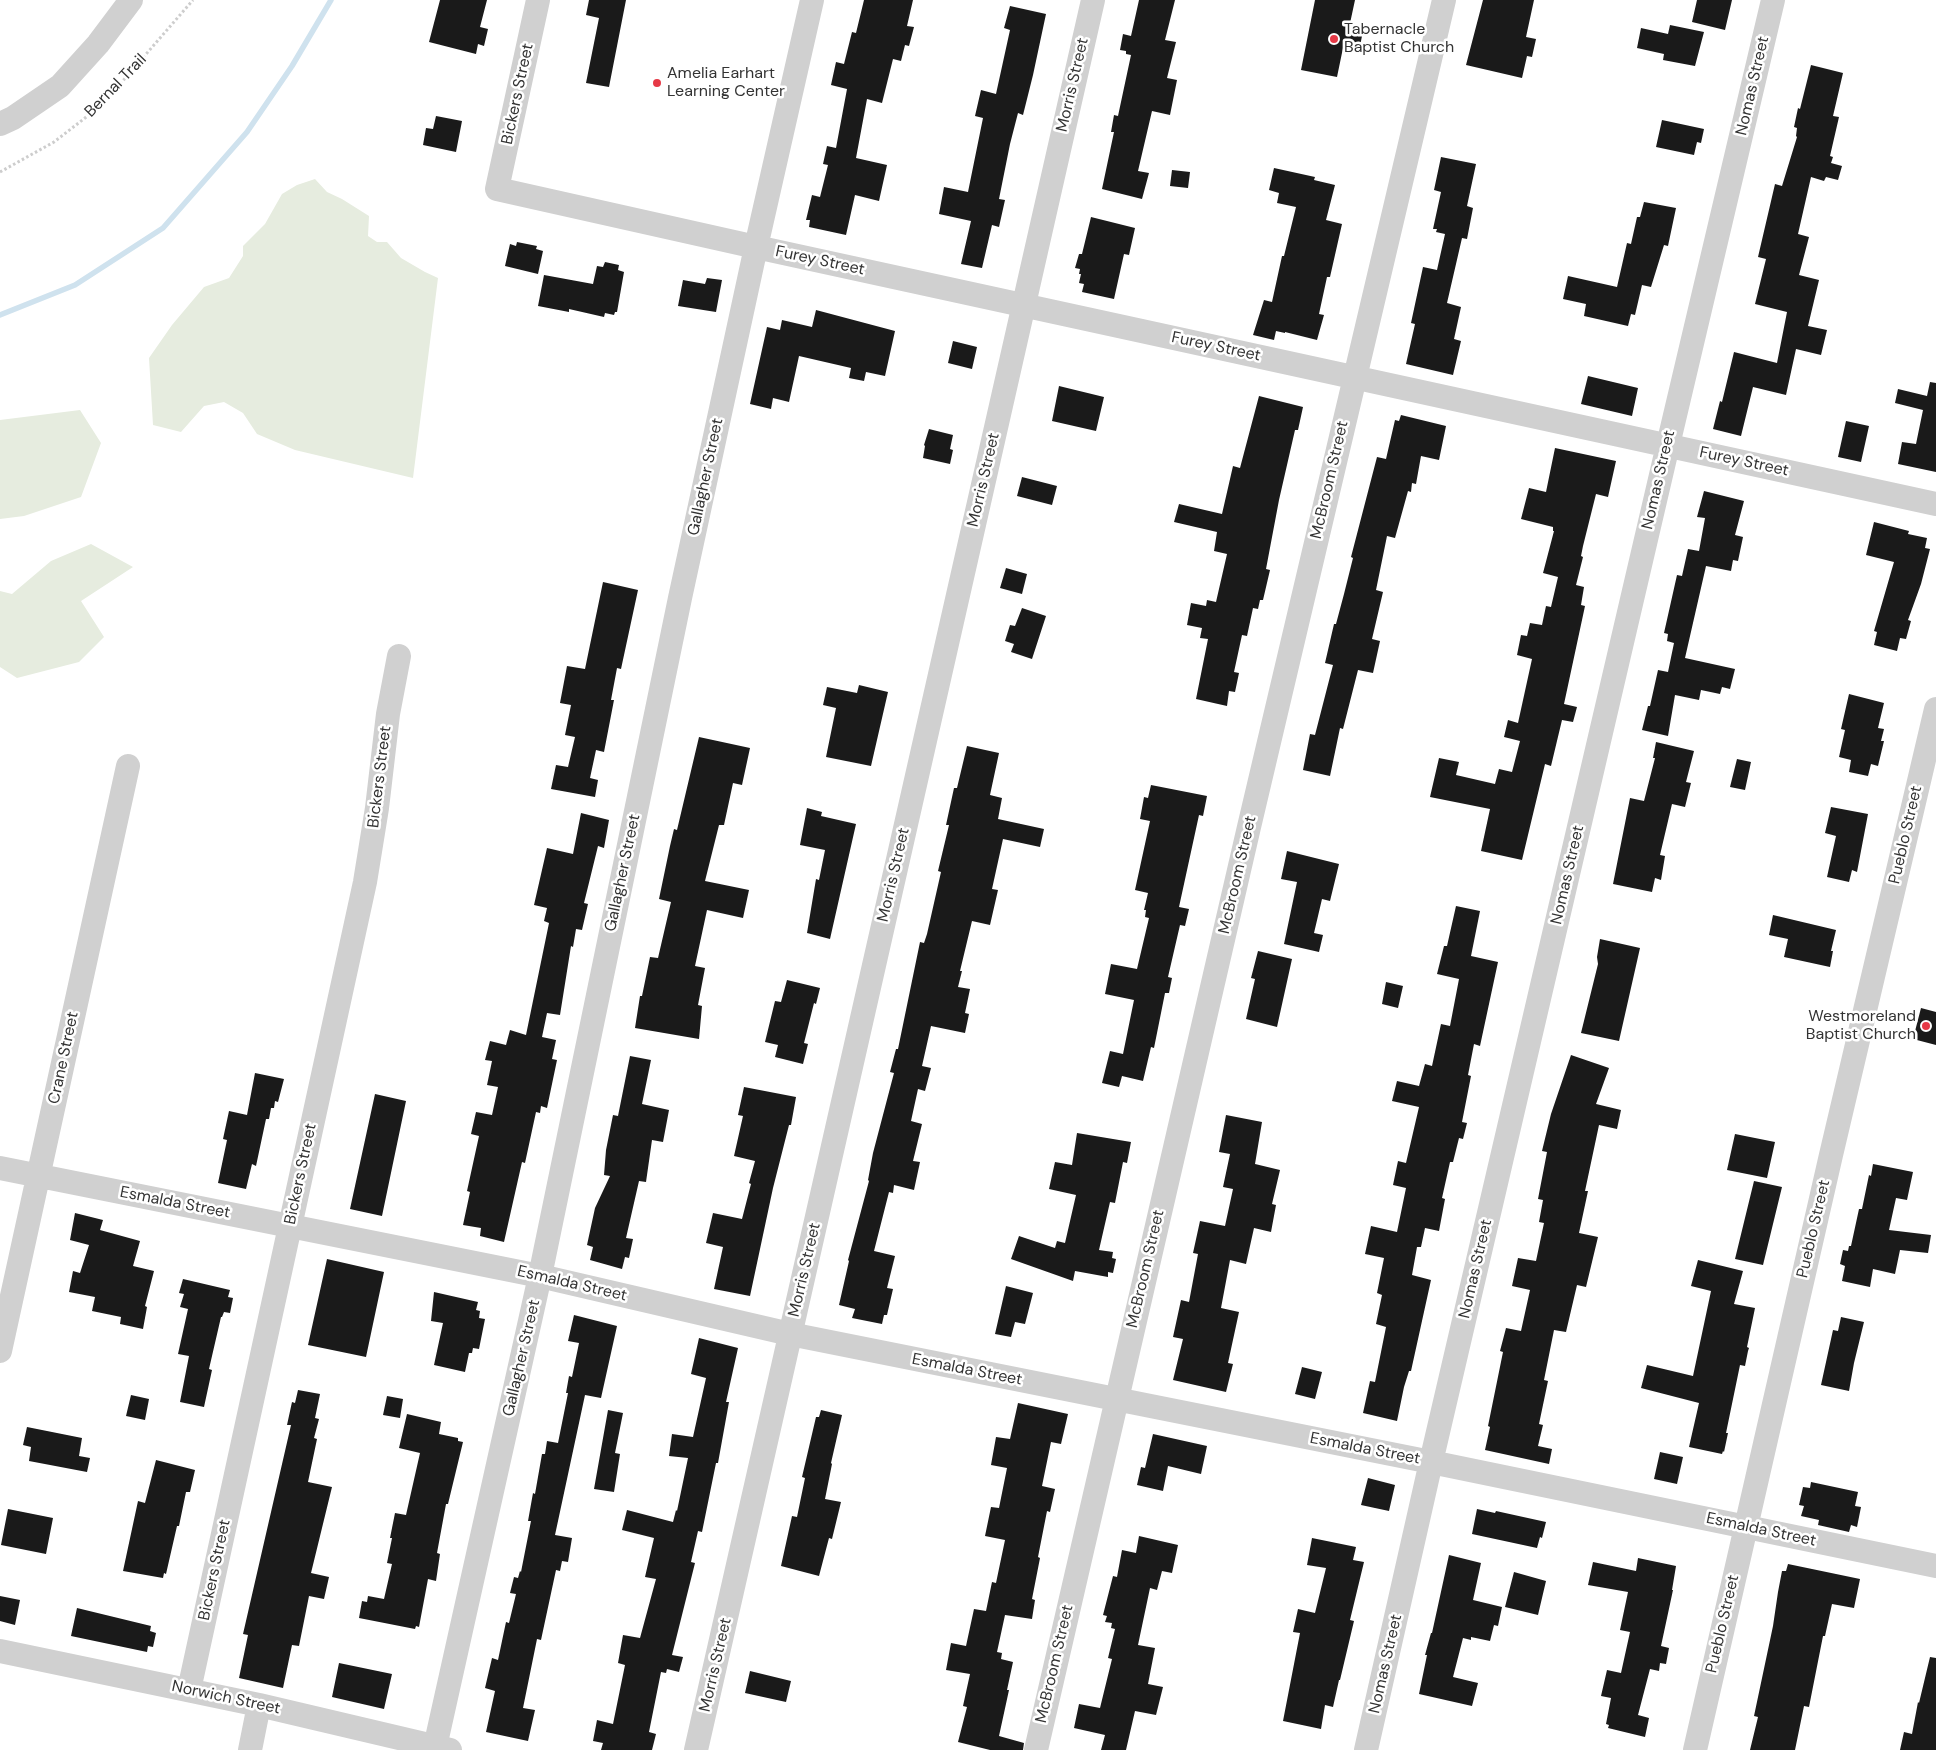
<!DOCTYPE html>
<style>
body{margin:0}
canvas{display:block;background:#fff}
</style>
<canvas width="1936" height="1750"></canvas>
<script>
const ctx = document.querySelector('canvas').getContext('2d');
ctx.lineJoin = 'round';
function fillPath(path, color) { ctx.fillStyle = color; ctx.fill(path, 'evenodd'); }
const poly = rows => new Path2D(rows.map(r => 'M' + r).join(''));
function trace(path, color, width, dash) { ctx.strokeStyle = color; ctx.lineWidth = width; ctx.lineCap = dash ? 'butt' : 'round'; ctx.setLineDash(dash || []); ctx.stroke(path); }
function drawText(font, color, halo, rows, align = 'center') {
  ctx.font = font + ' "DM Sans",sans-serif'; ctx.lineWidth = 5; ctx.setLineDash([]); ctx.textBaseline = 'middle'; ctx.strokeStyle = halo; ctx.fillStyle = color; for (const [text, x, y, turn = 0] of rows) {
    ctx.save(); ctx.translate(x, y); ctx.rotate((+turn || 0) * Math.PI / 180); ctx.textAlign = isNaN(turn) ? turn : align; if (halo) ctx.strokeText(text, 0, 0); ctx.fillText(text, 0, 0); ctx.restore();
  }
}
fillPath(poly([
 [315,179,327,192,342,199,369,216,368,236,377,242,387,242,401,258,425,272,438,278,413,478,295,450,257,434,243,413,224,402,204,406,181,432,153,425,149,358,172,325,204,287,229,278,243,256,243,246,265,224,282,194,297,185],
 [80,410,101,443,81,497,24,516,0,519,0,420],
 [91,544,133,567,81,601,104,637,79,662,17,678,0,667,0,591,12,594,51,561]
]), '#e6ecdf');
trace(poly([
 [0,315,75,285,163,228,247,132,292,66,331,0]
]), '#cfe2ee', 5.5);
fillPath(poly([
 [440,0,487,0,480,27,488,29,484,46,478,44,476,54,429,42],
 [589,0,626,0,609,87,586,83,599,18,586,15],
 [864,0,913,0,907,26,914,27,909,46,905,45,901,61,893,59,882,103,867,99,856,158,887,165,879,201,855,195,846,235,809,227,810,220,806,220,812,195,820,197,828,165,823,164,827,146,836,148,847,89,831,85,836,62,844,64,852,32,856,33],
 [1139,0,1175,0,1165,40,1176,42,1167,78,1177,80,1170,115,1152,111,1138,171,1149,173,1142,199,1102,189,1114,132,1111,132,1114,115,1118,116,1131,55,1126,54,1126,51,1120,50,1123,34,1131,36],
 [1315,0,1355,0,1349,28,1363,31,1359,51,1343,48,1337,77,1301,70],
 [1483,0,1534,0,1526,37,1536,39,1532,57,1527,56,1522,78,1466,65],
 [1697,0,1732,0,1725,30,1692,22],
 [1010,6,1046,14,1033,75,1023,115,1018,113,1010,144,999,199,1005,200,999,227,992,225,982,268,961,264,971,221,939,214,944,187,968,192,983,118,975,116,981,90,996,94,1010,30,1004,28],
 [1670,25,1704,32,1695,66,1663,60,1664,54,1637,48,1641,28,1668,34],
 [1811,65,1843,73,1833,116,1839,117,1830,156,1833,157,1831,163,1842,166,1838,180,1826,177,1824,181,1811,177,1798,234,1809,237,1799,275,1819,280,1808,326,1827,330,1821,355,1796,349,1786,395,1753,387,1741,436,1713,429,1720,401,1722,402,1734,352,1777,363,1787,312,1755,304,1766,259,1758,257,1775,184,1782,186,1797,137,1796,136,1797,128,1794,127,1798,108,1800,109],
 [436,116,462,121,456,152,423,145,426,128,433,129],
 [1662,120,1704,129,1701,143,1697,142,1694,155,1656,147],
 [1441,157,1476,164,1467,206,1473,208,1467,239,1462,238,1447,303,1461,307,1454,339,1461,341,1453,375,1406,364,1415,324,1411,323,1423,267,1437,270,1445,234,1436,232,1437,229,1433,229,1441,192,1434,190],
 [1274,168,1315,177,1314,180,1335,185,1326,220,1342,224,1330,277,1327,277,1319,314,1324,315,1317,340,1285,332,1285,333,1276,331,1274,340,1253,335,1264,300,1272,302,1282,256,1284,256,1296,207,1277,203,1279,193,1269,190],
 [1172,170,1190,172,1188,188,1170,186],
 [1644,202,1676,208,1668,246,1664,245,1651,287,1642,285,1635,315,1631,314,1628,326,1584,316,1586,304,1563,299,1568,276,1617,287,1627,243,1631,244,1637,217,1640,217],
 [1091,217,1135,228,1129,255,1124,254,1114,299,1082,292,1084,284,1079,283,1081,274,1079,274,1080,269,1075,268,1079,254,1082,254],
 [517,242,537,246,536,249,543,251,538,274,505,266,510,244,516,246],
 [605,262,619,265,618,270,624,272,617,312,615,312,614,315,605,313,604,317,569,309,569,312,538,306,544,275,593,284,597,266,603,267],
 [707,278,722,280,716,312,678,306,683,280,705,284],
 [816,310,895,331,885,376,866,372,864,381,849,378,851,368,799,356,789,402,773,398,771,409,750,404,767,327,780,330,782,320,812,327],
 [953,341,977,347,972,369,948,363],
 [1588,376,1638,388,1632,416,1581,404],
 [1930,382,1936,383,1936,472,1898,464,1902,442,1916,444,1923,410,1895,403,1898,389,1927,396],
 [1059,386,1104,397,1096,431,1052,421],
 [1259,396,1303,407,1298,430,1295,430,1279,500,1266,569,1270,570,1263,600,1260,600,1258,609,1253,608,1247,636,1242,635,1234,672,1239,673,1235,692,1229,691,1227,706,1196,699,1208,639,1200,638,1202,628,1187,625,1191,603,1206,606,1207,600,1216,602,1227,554,1214,551,1217,532,1174,522,1179,504,1222,514,1233,466,1240,468],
 [1401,415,1446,426,1439,460,1421,456,1416,484,1412,483,1411,492,1408,491,1395,538,1387,536,1376,590,1383,592,1372,639,1380,641,1373,673,1358,670,1343,729,1340,728,1330,776,1303,770,1310,734,1315,735,1333,665,1325,663,1334,624,1336,624,1344,594,1353,558,1351,557,1377,457,1386,459,1395,420,1399,421],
 [1846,421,1869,426,1861,462,1838,457],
 [929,429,953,435,950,449,953,450,950,464,923,458,925,446,924,445],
 [1555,448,1616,461,1608,497,1596,494,1583,546,1581,556,1583,557,1576,585,1584,587,1581,605,1585,606,1564,704,1577,707,1573,722,1562,720,1551,766,1545,764,1522,860,1481,851,1490,809,1430,797,1439,758,1459,762,1456,775,1495,784,1499,769,1512,772,1520,741,1504,737,1508,720,1518,723,1532,659,1517,655,1521,635,1527,636,1530,623,1542,625,1546,606,1551,607,1558,577,1543,573,1554,531,1553,531,1553,527,1521,519,1529,488,1546,492],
 [1022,477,1057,486,1052,505,1017,496],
 [1704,491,1744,501,1735,535,1743,537,1738,561,1733,560,1731,571,1706,566,1685,658,1735,669,1730,689,1722,687,1720,694,1701,690,1699,700,1675,695,1668,736,1642,730,1648,706,1650,706,1658,670,1668,672,1674,643,1667,641,1668,634,1664,633,1677,575,1682,576,1688,549,1699,551,1705,518,1697,517],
 [1874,522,1909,531,1908,534,1927,538,1925,548,1930,549,1921,584,1908,620,1911,621,1906,639,1900,638,1897,651,1874,645,1877,632,1874,631,1894,562,1866,555],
 [1006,568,1027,574,1022,594,1000,588],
 [603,582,638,590,621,669,617,668,611,700,614,700,604,752,596,750,590,778,598,780,595,797,551,789,556,765,568,767,575,737,565,735,571,705,560,703,567,666,585,669],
 [1022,608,1046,616,1032,659,1011,652,1014,644,1005,641,1010,625,1015,626],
 [859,685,888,692,871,766,826,757,836,708,823,705,827,687,857,693],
 [1849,694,1884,703,1878,728,1884,729,1881,741,1884,741,1878,766,1871,764,1868,776,1849,772,1851,760,1839,757,1845,730,1841,729],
 [699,737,750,748,742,785,733,783,724,825,719,825,705,881,749,890,743,918,707,910,695,966,705,968,698,1005,702,1006,699,1039,635,1028,640,996,642,996,650,957,658,958,671,902,659,899,670,846,674,829,677,830],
 [1656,742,1694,751,1686,782,1691,783,1685,807,1672,804,1660,855,1665,856,1661,880,1655,878,1652,892,1613,884,1630,798,1644,801,1655,758,1653,758],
 [967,746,999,753,990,795,1002,798,998,819,1044,829,1040,847,1003,839,992,889,998,890,990,925,972,921,960,971,962,971,958,987,970,989,965,1013,969,1014,965,1033,931,1026,922,1066,931,1068,925,1091,918,1089,911,1121,922,1124,913,1161,920,1162,914,1190,894,1185,893,1193,889,1192,874,1251,895,1256,887,1288,893,1289,887,1315,884,1315,882,1324,852,1318,855,1309,839,1305,849,1261,848,1260,869,1181,868,1180,873,1153,894,1073,890,1072,896,1049,898,1049,920,942,924,943,927,934,941,872,938,871,949,825,946,825,954,788,957,788],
 [1737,759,1751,762,1745,790,1730,787],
 [1151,785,1207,796,1203,816,1199,815,1179,907,1189,909,1185,926,1180,925,1168,977,1172,978,1169,993,1165,993,1154,1048,1151,1047,1143,1081,1122,1076,1119,1087,1102,1083,1110,1051,1123,1054,1134,1000,1105,994,1111,964,1137,969,1149,918,1145,917,1146,910,1144,910,1148,893,1135,890,1150,821,1140,819,1144,797,1148,798],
 [1831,807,1868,814,1857,872,1852,870,1849,882,1827,877,1836,836,1825,833],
 [807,808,822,812,821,816,856,824,830,939,807,933,816,879,819,880,825,850,800,845],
 [581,813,609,820,604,848,598,846,584,903,588,904,582,930,576,929,573,947,571,946,560,1015,547,1013,542,1037,556,1040,552,1059,557,1060,547,1108,541,1106,540,1113,536,1112,525,1163,522,1162,504,1242,480,1236,481,1228,463,1225,470,1192,467,1191,479,1136,471,1134,476,1112,492,1115,498,1087,487,1085,492,1061,485,1060,490,1041,506,1045,510,1030,526,1035,549,923,544,921,547,908,534,905,547,848,573,854],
 [1287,851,1339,864,1330,901,1322,899,1314,933,1323,935,1319,952,1284,944,1297,882,1281,879],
 [1456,906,1480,911,1471,956,1498,962,1480,1046,1474,1044,1468,1075,1471,1076,1462,1122,1467,1123,1463,1139,1459,1138,1453,1162,1450,1162,1442,1198,1445,1199,1439,1231,1425,1228,1421,1247,1417,1247,1412,1275,1431,1280,1411,1371,1409,1371,1404,1387,1397,1421,1363,1413,1370,1381,1375,1382,1386,1327,1376,1324,1382,1295,1377,1293,1384,1258,1365,1254,1371,1226,1397,1232,1406,1188,1393,1185,1398,1161,1406,1163,1419,1107,1392,1101,1397,1081,1419,1086,1425,1064,1432,1066,1441,1024,1450,1026,1459,979,1437,974,1444,946,1447,946],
 [1773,915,1836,930,1831,951,1833,951,1830,967,1784,957,1788,939,1769,935],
 [1600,939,1640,948,1619,1041,1581,1033,1598,964,1597,957],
 [1258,951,1292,959,1277,1027,1246,1019,1255,979,1251,978],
 [787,980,820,988,816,1004,814,1003,804,1043,808,1044,803,1064,775,1057,778,1045,765,1042,775,1001,781,1002],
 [1386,982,1403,986,1398,1008,1382,1004],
 [1921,1008,1936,1012,1936,1045,1913,1039],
 [1571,1055,1609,1068,1596,1104,1621,1110,1617,1129,1599,1125,1585,1191,1588,1191,1579,1233,1598,1237,1586,1287,1577,1285,1566,1332,1554,1330,1544,1380,1548,1381,1539,1424,1543,1425,1538,1446,1552,1449,1549,1464,1485,1450,1490,1427,1488,1426,1503,1352,1500,1351,1506,1328,1521,1331,1530,1290,1512,1286,1518,1258,1536,1261,1544,1223,1539,1222,1543,1200,1538,1199,1547,1152,1542,1151,1551,1114],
 [630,1056,651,1060,642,1104,669,1110,663,1142,652,1140,646,1182,639,1181,626,1238,633,1239,629,1258,625,1257,622,1269,590,1260,593,1247,587,1245,595,1208,610,1176,604,1175,606,1150,613,1115,618,1116],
 [255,1073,284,1079,278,1102,275,1101,274,1108,271,1108,269,1119,266,1119,256,1166,252,1164,246,1189,218,1183,227,1140,223,1139,229,1111,247,1115],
 [744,1087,796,1097,791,1125,789,1125,773,1188,750,1296,714,1289,723,1247,706,1243,713,1213,742,1219,751,1184,749,1183,755,1161,734,1156,743,1116,738,1115],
 [375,1094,406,1101,382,1216,350,1209],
 [1226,1115,1262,1122,1255,1164,1280,1170,1272,1204,1276,1205,1271,1232,1254,1228,1246,1264,1230,1260,1221,1308,1239,1312,1228,1363,1233,1364,1226,1392,1173,1380,1183,1339,1173,1337,1181,1300,1189,1302,1198,1254,1193,1253,1200,1221,1225,1226,1233,1189,1223,1187,1230,1154,1219,1152],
 [1077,1133,1131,1142,1127,1163,1123,1162,1115,1203,1110,1202,1099,1250,1113,1252,1112,1258,1116,1259,1113,1273,1108,1272,1108,1277,1075,1271,1073,1281,1011,1259,1019,1236,1055,1248,1057,1241,1065,1243,1076,1195,1049,1189,1055,1162,1072,1165],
 [1735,1134,1775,1142,1767,1178,1727,1170],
 [1873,1164,1913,1172,1907,1200,1896,1198,1889,1230,1931,1235,1928,1253,1900,1250,1895,1274,1873,1269,1870,1287,1842,1281,1845,1266,1840,1264,1843,1250,1848,1251,1849,1246,1851,1246,1859,1209,1862,1209,1869,1175,1871,1176],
 [1754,1181,1782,1187,1763,1265,1735,1259],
 [75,1213,103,1220,100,1230,140,1241,133,1266,154,1271,145,1306,147,1307,143,1329,120,1324,121,1317,92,1311,95,1297,69,1292,73,1271,80,1273,89,1245,70,1240],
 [327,1259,384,1272,366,1357,308,1345],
 [1698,1260,1743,1271,1734,1304,1755,1308,1747,1347,1749,1348,1748,1351,1745,1366,1740,1365,1726,1433,1728,1433,1724,1452,1723,1451,1722,1454,1689,1447,1699,1403,1641,1388,1647,1365,1693,1376,1711,1291,1691,1286],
 [183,1279,230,1290,228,1297,233,1298,230,1313,224,1312,222,1317,221,1317,209,1369,212,1370,204,1407,180,1402,189,1356,178,1354,188,1309,180,1307,184,1294,179,1293],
 [1006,1286,1033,1293,1025,1324,1015,1322,1011,1337,995,1334],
 [434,1292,478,1302,476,1310,480,1311,479,1318,485,1319,479,1349,473,1348,472,1353,469,1353,465,1372,434,1365,443,1323,431,1321],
 [574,1315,617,1326,601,1398,585,1395,555,1535,572,1538,568,1562,562,1561,560,1571,556,1570,541,1640,537,1639,523,1708,535,1710,528,1741,486,1732,495,1691,485,1688,492,1658,498,1660,506,1622,509,1623,516,1594,510,1593,514,1577,518,1578,520,1571,521,1572,531,1521,528,1521,533,1493,535,1494,542,1454,545,1454,547,1441,558,1443,568,1393,566,1393,569,1376,572,1377,579,1343,568,1341],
 [1841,1317,1864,1322,1854,1363,1849,1391,1821,1385,1833,1330,1838,1331],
 [699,1338,738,1348,726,1402,729,1402,718,1463,716,1463,702,1532,698,1531,691,1562,695,1563,672,1655,683,1657,679,1672,667,1669,666,1673,661,1672,649,1732,656,1734,652,1750,601,1750,603,1743,593,1741,597,1720,613,1724,625,1665,618,1663,623,1635,640,1638,656,1579,645,1577,654,1538,622,1530,627,1510,673,1522,676,1510,677,1511,688,1458,669,1456,672,1434,693,1437,706,1378,691,1374],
 [1302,1367,1322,1372,1315,1399,1295,1394],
 [298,1390,320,1394,315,1418,319,1419,314,1438,317,1439,308,1482,332,1487,311,1573,329,1577,324,1599,309,1596,299,1646,292,1645,283,1688,239,1678,248,1635,243,1634,291,1425,287,1425,292,1402,295,1403],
 [131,1395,149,1399,145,1420,126,1416],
 [387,1396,403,1399,400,1418,383,1415],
 [1018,1403,1068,1414,1061,1444,1051,1442,1042,1486,1055,1489,1050,1512,1047,1511,1038,1557,1040,1558,1032,1599,1035,1600,1032,1619,1005,1615,997,1652,1002,1653,1001,1659,1013,1662,1007,1690,1009,1690,999,1736,1024,1743,1023,1750,990,1750,958,1742,967,1707,963,1706,970,1674,946,1670,951,1643,966,1646,974,1609,986,1611,992,1582,996,1583,1005,1540,985,1536,991,1507,999,1508,1007,1468,991,1465,996,1437,1010,1439],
 [608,1410,623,1413,615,1453,620,1454,614,1492,594,1489],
 [821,1410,842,1415,831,1463,832,1464,825,1499,841,1502,832,1539,829,1538,819,1576,781,1566,792,1516,797,1517,805,1478,802,1477,816,1417,819,1417],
 [407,1414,441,1422,439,1434,458,1438,458,1441,463,1442,448,1504,446,1504,437,1553,440,1554,436,1581,428,1579,419,1627,416,1626,415,1629,359,1618,362,1601,367,1602,368,1596,384,1599,392,1564,387,1563,392,1538,390,1538,395,1513,406,1515,420,1453,399,1448],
 [27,1427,82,1438,79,1456,90,1458,87,1472,29,1461,31,1447,23,1445],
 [1153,1434,1207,1446,1201,1474,1168,1466,1163,1491,1137,1485,1141,1467,1145,1468],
 [1660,1452,1683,1457,1677,1484,1654,1479],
 [156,1460,195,1470,190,1492,186,1492,179,1526,177,1526,166,1574,164,1573,163,1578,123,1571,138,1501,145,1503],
 [1368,1478,1395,1485,1389,1511,1361,1505],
 [1811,1482,1858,1492,1855,1506,1861,1507,1857,1527,1851,1525,1849,1532,1818,1525,1819,1520,1801,1516,1804,1506,1799,1505,1803,1487,1810,1488],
 [8,1509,53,1518,46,1554,1,1545],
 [1477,1509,1495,1513,1496,1511,1546,1522,1542,1538,1540,1537,1537,1548,1472,1534],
 [1139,1536,1178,1545,1172,1573,1162,1571,1157,1590,1150,1588,1138,1645,1155,1648,1148,1684,1163,1687,1156,1715,1135,1711,1126,1750,1101,1750,1105,1735,1074,1728,1079,1704,1100,1708,1112,1659,1108,1658,1115,1629,1111,1628,1112,1623,1105,1622,1107,1616,1103,1615,1113,1576,1117,1577,1122,1550,1136,1553],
 [1312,1538,1356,1547,1353,1560,1364,1562,1350,1620,1354,1621,1340,1680,1339,1680,1333,1707,1325,1705,1321,1729,1283,1721,1300,1633,1293,1632,1298,1609,1315,1613,1326,1568,1307,1565],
 [1449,1555,1481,1563,1473,1600,1502,1607,1498,1626,1494,1625,1490,1641,1471,1637,1471,1640,1463,1638,1453,1677,1478,1683,1472,1706,1419,1694,1427,1655,1425,1655,1431,1633,1432,1633],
 [1638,1558,1676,1566,1672,1590,1673,1590,1661,1646,1669,1648,1666,1664,1660,1663,1659,1671,1650,1669,1638,1715,1649,1718,1645,1737,1608,1728,1609,1725,1606,1724,1611,1698,1601,1696,1607,1670,1621,1673,1630,1632,1620,1630,1628,1592,1588,1585,1593,1562,1636,1571],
 [1788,1564,1860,1579,1854,1608,1832,1604,1825,1636,1823,1636,1809,1707,1804,1706,1795,1750,1750,1750,1758,1717,1754,1716,1773,1626,1778,1592,1782,1571,1786,1571],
 [1514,1572,1546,1581,1538,1615,1505,1607],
 [0,1596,20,1600,15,1625,0,1621],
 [77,1608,151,1626,150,1631,156,1633,153,1647,148,1646,147,1652,71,1636],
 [1930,1657,1936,1658,1936,1750,1900,1750,1904,1732,1912,1734,1918,1702,1919,1703],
 [339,1663,392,1674,384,1709,332,1697],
 [750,1671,791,1681,786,1702,745,1693]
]), '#1a1a1a');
trace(poly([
 [0,172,54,142,85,118,108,98,193,0]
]), '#cdcdcd', 3, [2.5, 2.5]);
trace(poly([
 [538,0,497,189,756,247,1936,504],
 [0,124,13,118,60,86,98,44,131,0],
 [0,1168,540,1276,790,1334,1431,1462,1936,1566],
 [0,1351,128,766],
 [0,1651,259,1705,450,1750],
 [189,1690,365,882,377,808,388,714,399,656],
 [435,1747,540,1276,680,598,756,247,812,0],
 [250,1750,259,1705],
 [696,1750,1093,0],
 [1036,1750,1249,827,1444,0],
 [1366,1750,1431,1462,1668,445,1773,0],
 [1695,1750,1831,1155,1936,709]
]), '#d0d0d0', 24);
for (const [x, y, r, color] of [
 [1334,39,5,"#e63946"],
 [657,83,5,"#e63946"],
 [1926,1026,5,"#e63946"]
]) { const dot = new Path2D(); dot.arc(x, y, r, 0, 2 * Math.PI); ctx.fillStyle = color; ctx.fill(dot); trace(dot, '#fff', 2); }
drawText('16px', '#333', '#fff', [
 ["Tabernacle",1344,30],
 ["Baptist Church",1344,48],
 ["Amelia Earhart",667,74],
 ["Learning Center",667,92],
 ["Westmoreland",1916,1017,"right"],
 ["Baptist Church",1916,1035,"right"]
], 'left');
drawText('16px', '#333', '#fff', [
 ["Morris Street",1073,85,-77],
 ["Bernal Trail",116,86,-46],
 ["Nomas Street",1753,86,-77],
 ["Bickers Street",518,94,-78],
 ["Furey Street",820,261,12],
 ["Furey Street",1216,347,12],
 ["Furey Street",1744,462,12],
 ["Gallagher Street",706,477,-78],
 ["Morris Street",984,480,-77],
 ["McBroom Street",1330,480,-77],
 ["Nomas Street",1659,480,-77],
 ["Bickers Street",380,777,-83],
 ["Pueblo Street",1906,835,-77],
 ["Gallagher Street",623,873,-78],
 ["Morris Street",894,875,-77],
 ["McBroom Street",1238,875,-77],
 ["Nomas Street",1568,875,-77],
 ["Crane Street",64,1058,-78],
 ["Bickers Street",301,1174,-78],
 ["Esmalda Street",175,1203,11],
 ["Pueblo Street",1814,1229,-77],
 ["McBroom Street",1146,1269,-77],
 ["Nomas Street",1476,1269,-77],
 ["Morris Street",805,1270,-77],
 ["Esmalda Street",572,1284,13],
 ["Gallagher Street",522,1358,-77],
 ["Esmalda Street",967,1370,11],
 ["Esmalda Street",1365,1449,11],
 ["Esmalda Street",1761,1530,12],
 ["Bickers Street",215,1570,-78],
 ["Pueblo Street",1723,1624,-77],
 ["McBroom Street",1055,1664,-77],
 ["Nomas Street",1386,1664,-77],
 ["Morris Street",716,1665,-77],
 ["Norwich Street",226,1698,12]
]);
</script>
